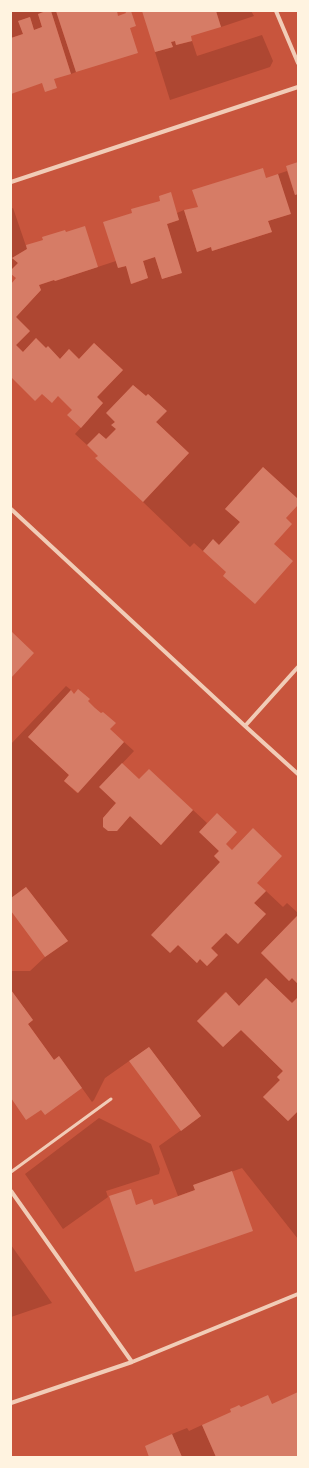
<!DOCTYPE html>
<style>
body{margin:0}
#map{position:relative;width:309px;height:1468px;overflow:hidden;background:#c8553d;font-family:Commissioner,sans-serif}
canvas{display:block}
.frame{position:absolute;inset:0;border:12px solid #fff3e0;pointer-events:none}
</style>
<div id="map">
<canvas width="309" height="1468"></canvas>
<div class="frame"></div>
</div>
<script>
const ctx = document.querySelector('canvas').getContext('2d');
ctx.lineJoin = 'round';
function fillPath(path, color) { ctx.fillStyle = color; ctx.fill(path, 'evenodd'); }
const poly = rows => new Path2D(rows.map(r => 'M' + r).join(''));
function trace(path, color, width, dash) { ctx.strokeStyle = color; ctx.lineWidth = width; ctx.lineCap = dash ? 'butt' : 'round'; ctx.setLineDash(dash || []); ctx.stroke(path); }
fillPath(poly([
 [11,11,46,11,38,14,42,27,34,30,30,17,19,21,23,34,11,38],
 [51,11,56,11,76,72,71,74],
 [216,11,251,11,254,16,221,27],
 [262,35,273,61,270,67,170,100,155,52,173,47,171,42,175,41,176,45,192,41,197,56],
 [287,171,295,195,298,194,298,499,263,467,225,509,240,522,219,545,213,540,203,551,194,543,190,547,143,502,189,453,156,422,166,411,148,394,146,396,133,385,107,413,115,422,112,425,116,429,106,439,99,433,87,445,75,434,103,403,97,397,123,370,94,343,79,359,69,349,60,359,48,347,46,348,36,338,23,352,16,345,30,331,16,317,41,290,39,285,54,280,55,281,116,261,118,268,126,266,132,284,148,278,143,261,155,257,162,279,181,273,167,224,179,220,177,213,184,210,197,252,211,247,212,251,272,232,268,221,290,214,278,174],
 [13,208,27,249,12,258,18,263,11,270,11,209],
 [66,686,71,690,28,737,69,775,64,781,77,793,124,742,134,751,100,787,116,803,103,818,103,827,117,831,130,816,161,845,193,810,207,823,200,831,219,851,214,856,220,862,170,953,178,945,197,963,200,959,207,966,218,955,211,948,226,933,266,914,254,903,266,891,283,907,287,903,298,913,298,915,261,953,289,981,292,978,298,984,298,997,292,1003,266,978,239,1006,225,992,197,1021,223,1047,241,1030,283,1071,277,1077,280,1080,263,1097,288,1121,298,1111,298,1239,242,1168,194,1185,195,1190,178,1196,159,1146,201,1116,149,1047,105,1078,94,1100,92,1102,59,1056,54,1060,28,1024,33,1020,11,990,11,971,30,971,45,957,68,941,26,887,11,898,11,744],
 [99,1118,151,1144,160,1169,159,1174,106,1191,108,1197,63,1229,25,1174],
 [11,1245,52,1303,11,1317],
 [202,1425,216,1457,182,1457,172,1434,187,1428,189,1431]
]), '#ae4732');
fillPath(poly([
 [46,11,51,11,71,74,54,79,57,88,45,92,42,83,11,94,11,38,23,34,18,21,30,17,34,30,42,27,38,14],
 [56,11,117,11,118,16,126,13,125,11,131,11,136,26,130,28,138,53,76,72],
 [142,11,216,11,221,27,191,36,192,41,176,45,175,41,171,42,173,47,155,52],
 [298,162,298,194,295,195,286,166],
 [263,168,266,178,278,174,291,214,268,221,272,232,212,251,211,247,197,252,184,210,198,207,192,190],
 [171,192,179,220,167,224,182,273,162,279,155,257,143,261,148,278,131,284,126,266,118,268,103,222,132,213,131,209,160,201,159,196],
 [85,226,98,267,55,281,54,280,39,285,41,290,16,317,30,331,16,345,23,352,36,338,46,348,48,346,60,359,69,349,79,359,94,343,123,370,97,397,103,403,81,428,67,415,72,410,58,396,52,403,42,394,35,401,11,377,11,284,16,278,11,274,11,270,18,263,12,258,27,249,26,245,43,240,42,237,65,230,66,232],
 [133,385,146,396,148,394,167,411,156,422,189,453,143,502,95,458,98,456,87,445,99,433,106,439,116,429,111,425,115,422,106,413],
 [263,467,298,499,298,505,286,518,292,524,274,544,293,561,255,604,223,576,226,572,203,551,213,539,219,545,240,522,225,509],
 [11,631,34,653,11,678],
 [78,689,90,699,88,701,95,708,101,713,103,712,116,723,110,729,124,742,78,793,64,781,69,775,28,737,71,690,74,694],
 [122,763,139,779,149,769,193,810,161,845,130,816,117,831,108,831,103,827,103,818,116,803,99,787],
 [217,813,237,832,226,844,232,850,253,828,282,856,257,883,266,891,254,903,266,914,238,944,226,933,211,948,218,955,207,966,200,959,197,963,178,945,170,953,151,935,220,862,214,856,219,851,199,832],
 [26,887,68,941,45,957,11,911,11,898],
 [298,915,298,984,292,978,289,981,261,953],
 [266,978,292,1003,298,997,298,1111,288,1121,263,1097,280,1080,277,1077,283,1071,241,1030,223,1047,197,1021,226,992,239,1006],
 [11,990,33,1020,28,1024,54,1060,59,1056,82,1088,45,1115,41,1110,26,1120,11,1098],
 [149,1047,201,1116,181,1131,129,1061],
 [232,1171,253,1231,135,1272,109,1196,131,1189,136,1205,152,1199,154,1205,195,1190,193,1185],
 [298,1392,298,1457,216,1457,202,1425,231,1412,230,1409,235,1407,239,1405,241,1407,268,1395,272,1404],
 [172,1434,182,1457,149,1457,145,1446]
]), '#d67c66');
trace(poly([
 [11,1172,111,1099]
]), '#f1ccb7', 3);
trace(poly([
 [276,11,298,63],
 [11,182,298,87],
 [11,509,245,726,298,774],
 [245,726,298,667],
 [11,1191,132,1362],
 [11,1403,132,1362,298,1294]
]), '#f1ccb7', 4);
</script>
